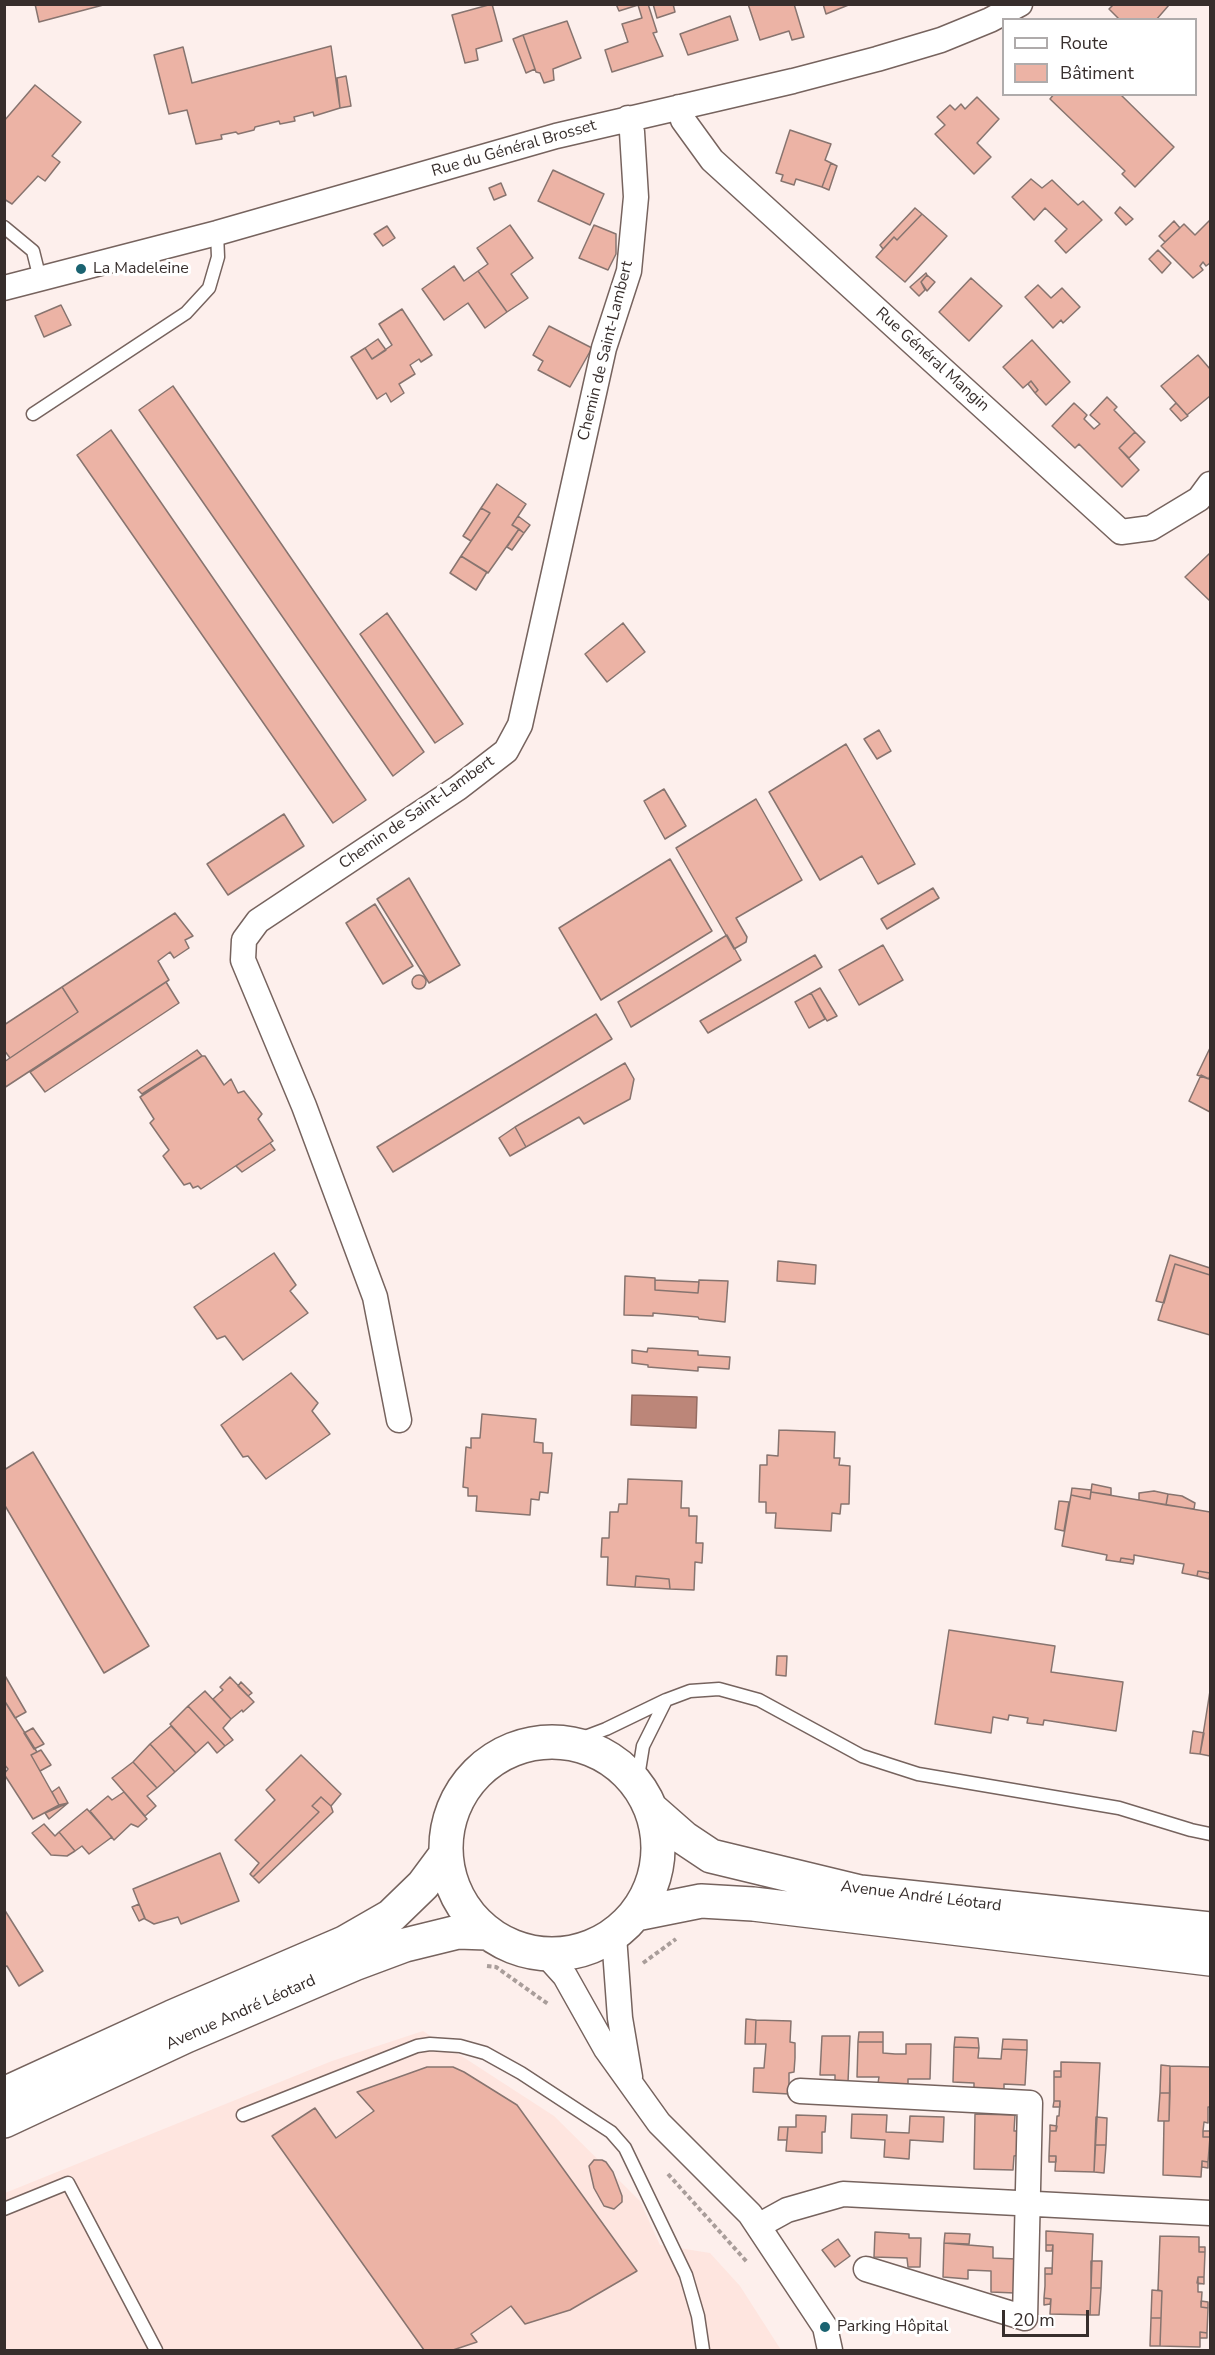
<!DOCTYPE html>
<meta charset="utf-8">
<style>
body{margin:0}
#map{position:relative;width:1215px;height:2355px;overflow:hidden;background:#fdefec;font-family:"Nunito Sans",sans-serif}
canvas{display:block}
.frame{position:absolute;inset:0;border:6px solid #372e2c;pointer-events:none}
.legend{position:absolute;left:1002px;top:18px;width:195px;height:78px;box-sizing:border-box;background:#fff;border:2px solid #afabab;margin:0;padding:8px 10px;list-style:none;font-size:18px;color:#372e2c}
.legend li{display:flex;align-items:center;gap:12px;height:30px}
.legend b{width:30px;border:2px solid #afabab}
.scale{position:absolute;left:1002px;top:2310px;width:87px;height:27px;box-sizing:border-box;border:3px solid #372e2c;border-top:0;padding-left:8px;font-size:18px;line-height:21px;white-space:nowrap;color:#372e2c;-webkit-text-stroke:4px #fff;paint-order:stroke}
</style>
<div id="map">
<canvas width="1215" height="2355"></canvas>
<div class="frame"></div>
<ul class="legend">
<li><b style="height:8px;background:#fff"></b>Route</li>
<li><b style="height:16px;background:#ecb3a5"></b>Bâtiment</li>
</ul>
<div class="scale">20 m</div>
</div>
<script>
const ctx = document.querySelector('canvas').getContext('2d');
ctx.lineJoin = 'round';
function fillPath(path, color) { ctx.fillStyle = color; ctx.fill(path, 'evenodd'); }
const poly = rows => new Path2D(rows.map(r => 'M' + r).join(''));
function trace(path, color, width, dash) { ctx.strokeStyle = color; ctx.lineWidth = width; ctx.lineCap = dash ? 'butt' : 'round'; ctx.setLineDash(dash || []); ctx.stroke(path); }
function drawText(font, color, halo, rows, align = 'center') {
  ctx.font = font + ' "Nunito Sans",sans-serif'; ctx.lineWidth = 6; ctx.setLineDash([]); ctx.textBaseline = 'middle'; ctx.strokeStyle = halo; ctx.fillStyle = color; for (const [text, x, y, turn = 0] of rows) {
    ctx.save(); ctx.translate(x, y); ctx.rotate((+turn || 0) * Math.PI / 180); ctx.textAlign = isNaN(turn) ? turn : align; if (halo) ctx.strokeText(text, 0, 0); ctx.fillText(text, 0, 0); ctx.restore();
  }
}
fillPath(poly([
 [423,2031,554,2116,640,2201,660,2245,710,2253,740,2286,781,2350,5,2350,5,2193,332,2061]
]), '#fee5df');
const water = poly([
 [632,1395,697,1397,696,1428,631,1425,632,1395]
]);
fillPath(water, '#bc8679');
trace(water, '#946c62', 1.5);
const building = poly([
 [35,4,107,4,39,22,35,4],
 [492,4,502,41,476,49,478,60,465,63,452,15,492,4],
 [616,4,648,4,657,32,653,33,663,56,612,72,605,50,628,42,622,24,642,18,638,5,619,11,616,4],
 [653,4,673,4,675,12,657,18,653,4],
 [748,4,794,4,804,37,792,40,789,31,760,40,748,4],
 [823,4,851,4,826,14,823,4],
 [1114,4,1168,4,1169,5,1156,20,1120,20,1109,9,1114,4],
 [730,16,738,40,688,55,680,34,730,16],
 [567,21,581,58,553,69,554,80,544,83,540,73,536,72,523,35,567,21],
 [523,35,535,69,526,73,513,39,523,35],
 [331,46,340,108,314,116,313,112,294,117,295,121,280,124,279,121,255,127,254,130,238,134,236,132,221,135,222,139,196,144,187,110,169,114,154,55,183,47,192,83,331,46],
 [346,76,351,106,340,108,337,78,346,76],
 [35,85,81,122,52,156,60,162,45,181,38,176,12,204,4,199,4,121,35,85],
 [1054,94,1120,94,1174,147,1135,187,1122,174,1125,171,1050,99,1054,94],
 [977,97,999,119,977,143,991,157,974,174,935,134,945,125,937,117,950,105,955,110,961,104,965,109,977,97],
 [790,130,831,144,825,160,831,163,822,187,796,179,794,185,781,181,783,175,776,173,790,130],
 [831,163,837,166,829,190,822,187,831,163],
 [553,170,604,194,590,225,538,201,553,170],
 [1031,179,1042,188,1052,180,1078,205,1083,201,1102,220,1066,253,1055,241,1067,229,1045,208,1034,220,1012,197,1031,179],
 [501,183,506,195,494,200,489,188,501,183],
 [1120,207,1133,219,1126,225,1115,213,1120,207],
 [915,208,922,214,897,240,894,237,883,249,880,245,915,208],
 [922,214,947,236,905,282,876,257,894,237,897,240,922,214],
 [1210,220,1210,263,1206,266,1203,262,1200,266,1203,270,1193,278,1161,246,1184,224,1195,235,1210,220],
 [1174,221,1180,228,1165,242,1159,236,1174,221],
 [510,225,533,258,511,274,528,298,507,312,478,271,488,264,477,248,510,225],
 [594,225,616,234,616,254,608,270,579,258,594,225],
 [387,226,395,238,383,246,374,234,387,226],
 [1158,250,1171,263,1162,273,1149,259,1158,250],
 [454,266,464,281,478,271,507,312,485,328,468,303,444,320,422,289,454,266],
 [926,273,927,275,921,282,925,290,919,296,910,287,926,273],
 [927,275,935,282,927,291,921,282,927,275],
 [971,278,1002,306,969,341,939,312,971,278],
 [1038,285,1051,298,1062,288,1080,307,1063,323,1061,320,1053,328,1025,297,1038,285],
 [61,305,71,325,44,337,35,316,61,305],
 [402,309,432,355,421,362,419,359,410,365,415,374,399,384,404,393,391,402,386,393,377,399,351,357,365,348,372,359,392,345,379,324,402,309],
 [549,326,592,348,570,387,538,370,543,361,533,355,549,326],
 [378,339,386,350,372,359,365,348,378,339],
 [1032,340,1070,382,1046,405,1035,393,1038,390,1031,381,1023,388,1003,367,1032,340],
 [1198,355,1210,369,1210,396,1187,415,1161,386,1198,355],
 [1031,381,1038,390,1035,393,1028,384,1031,381],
 [173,386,424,752,393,776,139,410,173,386],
 [1107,397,1117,407,1114,410,1135,432,1119,448,1139,470,1122,487,1079,444,1075,448,1052,426,1074,403,1087,415,1084,419,1094,429,1100,424,1090,415,1107,397],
 [1176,403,1188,416,1181,421,1170,409,1176,403],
 [111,430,366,800,333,823,77,455,111,430],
 [1135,432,1145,442,1129,458,1119,448,1135,432],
 [497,484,526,504,512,525,519,529,488,573,461,556,490,513,481,508,497,484],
 [481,508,490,513,471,541,463,536,481,508],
 [518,516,530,525,524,533,512,525,518,516],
 [519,529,524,533,512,550,507,547,519,529],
 [1210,553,1210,601,1185,577,1210,553],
 [461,556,487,572,476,590,450,573,461,556],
 [387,613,463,724,435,743,360,634,387,613],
 [623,623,645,652,607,682,585,654,623,623],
 [879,730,891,751,877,759,864,739,879,730],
 [846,744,915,864,878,884,862,856,820,880,769,792,846,744],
 [664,789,686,826,665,839,644,801,664,789],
 [756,799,802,880,736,918,747,937,746,942,734,949,676,848,756,799],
 [284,814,304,846,228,895,207,864,284,814],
 [670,859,712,931,601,1000,559,928,670,859],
 [409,878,460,965,429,983,377,899,409,878],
 [933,888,939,898,887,929,881,919,933,888],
 [375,904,413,966,383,984,346,923,375,904],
 [175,913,193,936,185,940,189,948,174,958,170,952,158,961,169,980,4,1088,4,1062,78,1012,62,987,175,913],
 [727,935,741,960,631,1027,618,1002,727,935],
 [883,945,903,980,859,1005,839,970,883,945],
 [815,955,822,967,708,1033,700,1021,815,955],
 '412 982a7 7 0 1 1 14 0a7 7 0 1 1-14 0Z',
 [166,982,179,1003,45,1092,30,1072,166,982],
 [62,987,78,1012,10,1058,4,1050,4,1025,62,987],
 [820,988,837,1016,827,1021,811,993,820,988],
 [811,993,825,1019,809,1028,795,1002,811,993],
 [596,1014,612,1039,393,1172,377,1147,596,1014],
 [1210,1048,1210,1075,1209,1079,1197,1075,1210,1048],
 [197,1050,202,1056,142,1094,138,1090,197,1050],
 [202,1056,205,1056,224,1085,231,1079,238,1093,244,1091,262,1114,258,1119,273,1141,201,1189,198,1186,193,1188,190,1183,184,1185,163,1156,169,1150,150,1123,154,1119,140,1097,202,1056],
 [625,1063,634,1079,630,1099,584,1124,579,1117,526,1147,515,1127,625,1063],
 [1201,1075,1209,1079,1210,1075,1210,1112,1189,1101,1201,1075],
 [515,1127,526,1147,510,1156,499,1138,515,1127],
 [270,1143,275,1150,242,1172,236,1166,270,1143],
 [274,1253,296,1285,290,1291,308,1313,243,1360,225,1336,217,1339,194,1307,274,1253],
 [1170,1255,1210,1268,1210,1275,1175,1264,1164,1303,1156,1301,1170,1255],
 [778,1261,816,1265,815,1284,777,1281,778,1261],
 [1175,1264,1210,1275,1210,1335,1158,1320,1175,1264],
 [625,1276,655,1278,655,1290,698,1293,699,1280,728,1281,725,1322,699,1319,698,1317,653,1313,653,1316,624,1315,625,1276],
 [655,1280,699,1282,698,1293,655,1290,655,1280],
 [648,1348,698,1351,698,1355,730,1357,729,1369,698,1367,698,1371,648,1367,648,1365,632,1363,632,1350,647,1352,648,1348],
 [291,1373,318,1403,312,1411,330,1434,266,1479,248,1456,243,1457,221,1425,291,1373],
 [482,1414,536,1419,534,1442,543,1443,543,1453,552,1453,548,1493,540,1492,539,1500,531,1499,530,1515,476,1511,477,1496,468,1496,468,1488,463,1487,466,1447,471,1448,471,1438,480,1438,482,1414],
 [779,1430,835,1432,834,1458,840,1458,839,1465,850,1466,849,1504,841,1504,840,1514,832,1513,831,1531,775,1528,776,1513,766,1513,766,1502,759,1502,760,1465,767,1465,767,1455,778,1456,779,1430],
 [33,1452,149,1646,104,1673,4,1504,4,1470,33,1452],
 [628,1479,682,1481,681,1508,689,1508,689,1516,697,1516,696,1543,703,1543,702,1563,695,1562,694,1590,670,1589,669,1579,636,1576,635,1587,607,1585,608,1557,601,1557,602,1538,609,1538,610,1512,618,1512,619,1504,627,1504,628,1479],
 [1092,1484,1111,1488,1111,1495,1091,1492,1092,1484],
 [1072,1488,1091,1490,1090,1499,1071,1495,1072,1488],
 [1154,1491,1168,1494,1166,1505,1139,1500,1139,1493,1154,1491],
 [1091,1492,1210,1512,1210,1573,1198,1571,1197,1576,1182,1573,1184,1564,1134,1555,1134,1560,1121,1558,1120,1562,1106,1560,1107,1555,1062,1546,1071,1495,1090,1499,1091,1492],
 [1168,1494,1182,1496,1195,1503,1194,1509,1166,1505,1168,1494],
 [1059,1501,1069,1502,1064,1531,1055,1529,1059,1501],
 [1121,1558,1134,1560,1133,1564,1120,1562,1121,1558],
 [1198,1571,1210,1573,1209,1579,1197,1576,1198,1571],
 [636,1576,669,1579,670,1589,635,1587,636,1576],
 [949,1630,1055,1646,1051,1672,1123,1682,1116,1731,1044,1720,1043,1725,1027,1723,1028,1718,1009,1715,1008,1720,993,1717,991,1733,935,1724,949,1630],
 [777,1656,787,1656,786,1676,776,1675,777,1656],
 [4,1674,26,1712,15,1718,4,1700,4,1674],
 [230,1677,254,1702,243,1712,242,1710,231,1719,213,1699,223,1690,220,1687,230,1677],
 [241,1682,252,1693,248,1696,238,1686,241,1682],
 [205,1691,231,1719,223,1728,233,1740,225,1746,188,1706,205,1691],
 [1210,1691,1210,1756,1200,1754,1210,1691],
 [4,1700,37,1752,31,1755,59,1805,33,1819,4,1774,8,1769,4,1764,4,1700],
 [188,1706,225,1746,217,1753,208,1742,196,1753,170,1724,188,1706],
 [171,1726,196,1753,175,1772,150,1744,171,1726],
 [33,1728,44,1744,34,1749,24,1733,33,1728],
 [1193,1731,1204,1733,1200,1754,1190,1753,1193,1731],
 [150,1744,175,1772,157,1788,133,1762,150,1744],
 [41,1750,51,1765,40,1771,31,1755,41,1750],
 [301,1755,341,1794,331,1806,321,1797,312,1806,319,1812,253,1877,250,1874,259,1863,235,1840,275,1800,266,1790,301,1755],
 [133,1762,157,1788,147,1796,156,1806,145,1816,112,1778,133,1762],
 [59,1787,68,1803,59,1805,52,1792,59,1787],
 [124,1792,147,1819,138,1827,131,1824,114,1840,90,1811,108,1796,112,1800,124,1792],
 [321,1797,331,1806,333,1812,259,1883,253,1877,319,1812,312,1806,321,1797],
 [68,1803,49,1819,45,1813,68,1803],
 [87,1809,112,1837,89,1854,82,1846,75,1851,59,1832,87,1809],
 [44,1824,55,1836,59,1832,75,1851,67,1856,51,1855,32,1833,44,1824],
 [220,1853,239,1901,181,1924,178,1917,154,1924,145,1919,133,1889,220,1853],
 [139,1904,145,1918,139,1921,132,1907,139,1904],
 [4,1909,43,1971,19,1986,7,1966,4,1967,4,1909],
 [746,2019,756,2020,755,2044,745,2044,746,2019],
 [756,2020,791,2021,790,2042,795,2043,795,2058,794,2072,789,2073,789,2094,753,2092,754,2068,764,2068,766,2044,755,2044,756,2020],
 [859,2032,883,2032,883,2042,858,2042,859,2032],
 [822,2036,850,2036,848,2082,835,2082,835,2075,820,2075,822,2036],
 [955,2037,978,2038,979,2048,954,2047,955,2037],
 [1003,2039,1027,2040,1027,2050,1002,2049,1003,2039],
 [858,2042,883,2042,883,2053,895,2054,906,2054,906,2044,931,2044,930,2079,908,2079,908,2084,878,2083,879,2077,857,2077,858,2042],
 [954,2047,979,2048,978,2058,1001,2059,1002,2049,1027,2050,1025,2085,1004,2084,1004,2089,974,2088,974,2083,953,2082,954,2047],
 [1061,2062,1100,2063,1094,2172,1055,2171,1056,2156,1049,2156,1050,2131,1056,2131,1057,2116,1059,2116,1060,2101,1054,2101,1054,2077,1061,2077,1061,2062],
 [1161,2065,1170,2066,1170,2093,1160,2093,1161,2065],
 [1170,2066,1210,2067,1210,2107,1208,2107,1208,2123,1204,2122,1203,2131,1203,2137,1210,2137,1208,2162,1202,2161,1201,2177,1163,2175,1164,2121,1169,2121,1170,2066],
 [427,2067,453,2067,464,2072,517,2105,637,2271,570,2310,525,2324,511,2306,471,2334,477,2342,453,2350,424,2350,272,2136,315,2108,336,2138,374,2111,357,2092,427,2067],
 [1054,2071,1061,2071,1061,2077,1054,2077,1054,2071],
 [1160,2093,1170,2093,1169,2121,1158,2121,1160,2093],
 [1054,2101,1060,2101,1060,2107,1053,2107,1054,2101],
 [852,2114,887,2115,886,2132,909,2133,910,2116,944,2117,943,2142,910,2140,909,2159,884,2157,885,2140,851,2138,852,2114],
 [975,2114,1015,2115,1014,2131,1021,2131,1020,2155,1014,2156,1013,2170,974,2169,975,2114],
 [796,2115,826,2116,825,2132,822,2132,822,2153,786,2151,788,2127,796,2127,796,2115],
 [1096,2117,1107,2118,1106,2145,1095,2145,1096,2117],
 [1050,2125,1057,2126,1056,2131,1050,2131,1050,2125],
 [779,2127,788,2127,787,2140,778,2140,779,2127],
 [1203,2131,1210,2131,1210,2137,1203,2137,1203,2131],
 [1095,2145,1106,2145,1104,2173,1094,2172,1095,2145],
 [1049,2156,1056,2156,1056,2162,1049,2162,1049,2156],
 [594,2160,602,2160,606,2162,613,2172,622,2196,622,2202,614,2209,604,2206,594,2188,589,2166,594,2160],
 [1202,2161,1208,2162,1208,2168,1202,2167,1202,2161],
 [1046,2231,1093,2234,1090,2315,1050,2314,1051,2299,1044,2298,1045,2286,1045,2274,1052,2274,1053,2245,1046,2245,1046,2231],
 [875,2232,909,2234,909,2238,921,2238,920,2267,908,2267,907,2258,874,2257,875,2232],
 [945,2233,970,2234,969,2244,944,2243,945,2233],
 [1160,2236,1199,2237,1199,2252,1205,2252,1204,2277,1198,2277,1198,2292,1202,2292,1201,2307,1208,2308,1207,2333,1200,2332,1200,2347,1160,2346,1162,2291,1158,2290,1160,2236],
 [838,2239,850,2256,835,2267,822,2250,838,2239],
 [944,2243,993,2247,993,2258,1016,2259,1015,2293,991,2292,991,2271,968,2270,968,2279,943,2277,944,2243],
 [1046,2245,1053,2245,1052,2251,1046,2251,1046,2245],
 [1199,2247,1205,2247,1205,2252,1199,2252,1199,2247],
 [1091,2261,1102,2261,1101,2288,1091,2288,1091,2261],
 [1045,2268,1052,2268,1052,2274,1045,2274,1045,2268],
 [1198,2277,1204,2277,1204,2284,1197,2283,1198,2277],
 [1091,2288,1101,2288,1099,2315,1090,2315,1091,2288],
 [1152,2290,1162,2291,1161,2318,1151,2318,1152,2290],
 [1044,2298,1051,2299,1050,2304,1044,2305,1044,2298],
 [1201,2301,1208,2302,1208,2308,1201,2307,1201,2301],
 [1151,2318,1161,2318,1160,2346,1150,2346,1151,2318],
 [1200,2332,1207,2333,1207,2338,1200,2338,1200,2332]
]);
fillPath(building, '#ecb3a5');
trace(building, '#87746f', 1.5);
const lane = poly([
 [4,227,33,251,40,279],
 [33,414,186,313,209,288,218,257,217,233],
 [569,1743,606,1729,666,1700,690,1691,719,1689,759,1700,862,1756,918,1774,1119,1808,1191,1830,1210,1834],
 [637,1783,643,1746,666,1700],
 [243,2115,417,2046,430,2044,460,2046,485,2053,521,2073,611,2132,625,2148,686,2275,698,2316,703,2350],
 [4,2209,68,2183,156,2350]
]);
const street = poly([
 [679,107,683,120,712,160,1121,532,1151,528,1199,499,1210,484],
 [4,288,217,233,556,136,793,81,877,59,941,40,990,20,1020,4],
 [399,1420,375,1297,304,1106,243,960,244,940,258,921,458,788,506,751,520,725,604,348,629,271,636,197,632,132,628,118],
 [614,1936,620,2018,630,2077],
 [546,1955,565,1976,606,2049,659,2123,750,2214,825,2327,830,2350],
 [800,2091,1030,2103,1025,2318,866,2269],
 [758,2226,787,2210,843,2194,1210,2213]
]);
const secondary = poly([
 '446 1848a106 106 0 1 1 212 0a106 106 0 1 1-212 0Z',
 [651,1809,684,1838,711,1856,860,1892,1210,1929],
 [636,1914,701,1901,753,1904,1210,1959],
 [4,2094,172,2017,344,1943,391,1916,423,1885,446,1854],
 [4,2121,186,2036,354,1964,405,1945,458,1932,487,1933]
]);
trace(lane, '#76635e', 15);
trace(street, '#76635e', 27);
trace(secondary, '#76635e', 36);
trace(poly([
 [643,1963,676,1939],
 [487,1966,496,1967,548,2004],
 [668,2174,747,2262]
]), '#a99d9a', 4, [4.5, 3]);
trace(lane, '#fff', 12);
trace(street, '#fff', 24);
trace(secondary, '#fff', 33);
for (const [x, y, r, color] of [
 [81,269,6,"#1a6371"],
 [825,2327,6,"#1a6371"]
]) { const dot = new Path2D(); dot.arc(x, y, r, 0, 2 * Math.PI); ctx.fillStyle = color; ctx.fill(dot); trace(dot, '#fff', 2); }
drawText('16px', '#372e2c', '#fff', [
 ["Rue du Général Brosset",514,149,-16],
 ["Chemin de Saint-Lambert",606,351,-76],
 ["Rue Général Mangin",932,360,42],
 ["Chemin de Saint-Lambert",417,813,-35],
 ["Avenue André Léotard",921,1897,7],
 ["Avenue André Léotard",241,2013,-24]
]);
drawText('16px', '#372e2c', '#fff', [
 ["La Madeleine",93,269],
 ["Parking Hôpital",837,2327]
], 'left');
</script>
